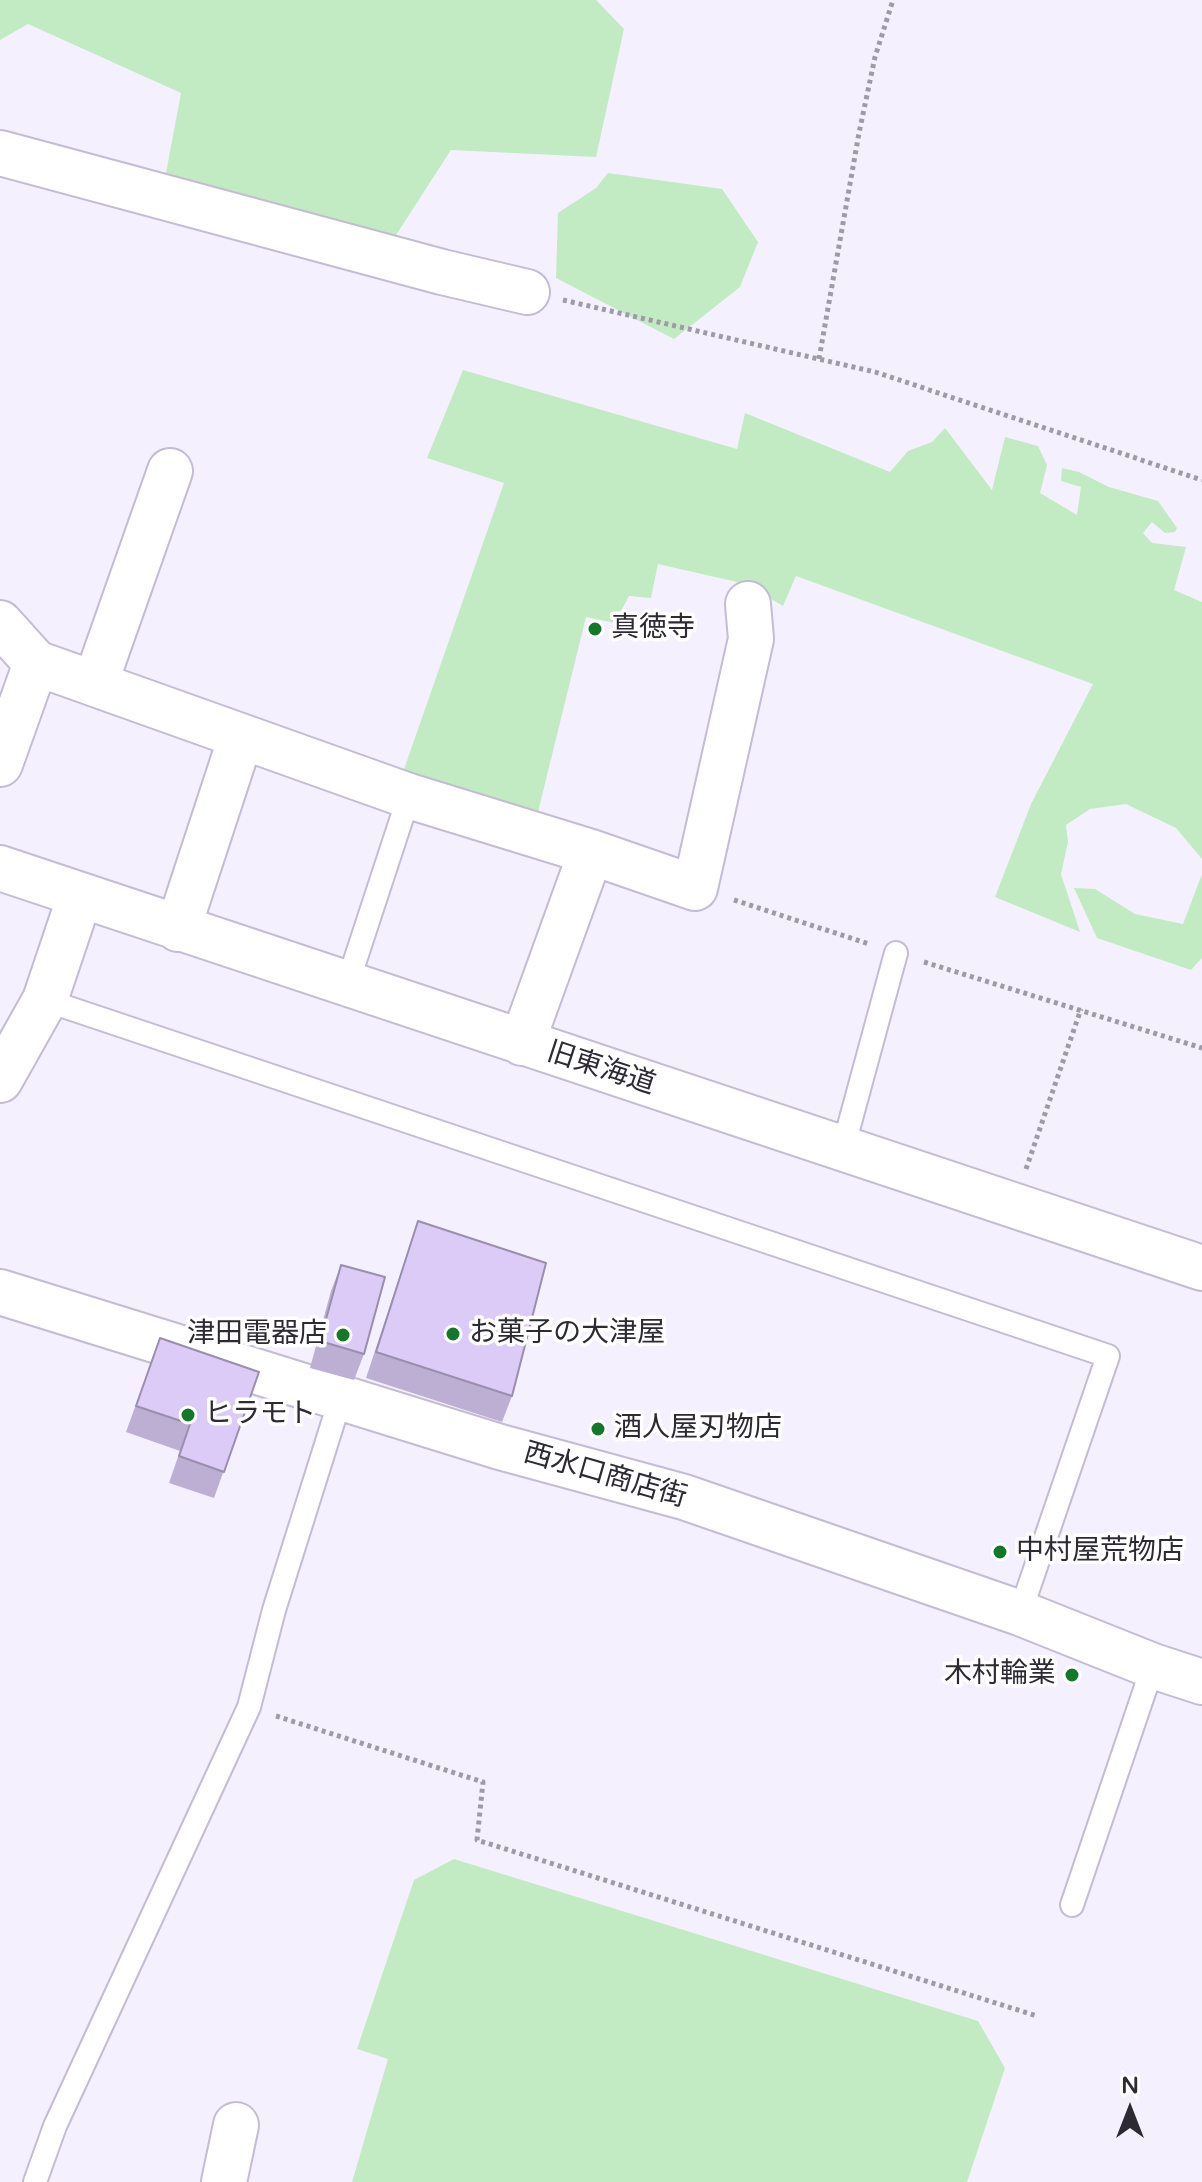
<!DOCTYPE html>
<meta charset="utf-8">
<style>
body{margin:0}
#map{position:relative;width:1202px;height:2182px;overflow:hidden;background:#f5f0fd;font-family:"Varela Round",sans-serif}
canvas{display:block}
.north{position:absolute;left:1090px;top:2070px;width:80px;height:80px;-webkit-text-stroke:6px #fff;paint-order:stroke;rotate:0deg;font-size:22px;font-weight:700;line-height:32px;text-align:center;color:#2d2a33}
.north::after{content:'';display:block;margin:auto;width:28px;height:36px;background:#2d2a33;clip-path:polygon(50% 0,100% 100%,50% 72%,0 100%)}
</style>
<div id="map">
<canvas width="1202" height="2182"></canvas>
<div class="north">N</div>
</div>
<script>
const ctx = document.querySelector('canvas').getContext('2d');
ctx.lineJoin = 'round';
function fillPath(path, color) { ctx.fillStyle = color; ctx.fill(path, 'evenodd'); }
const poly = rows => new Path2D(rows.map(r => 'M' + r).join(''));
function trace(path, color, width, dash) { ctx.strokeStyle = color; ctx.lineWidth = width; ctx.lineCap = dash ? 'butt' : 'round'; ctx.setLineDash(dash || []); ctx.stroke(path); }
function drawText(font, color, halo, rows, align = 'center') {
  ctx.font = font + ' "Varela Round","Noto Sans JP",sans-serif'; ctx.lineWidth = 7; ctx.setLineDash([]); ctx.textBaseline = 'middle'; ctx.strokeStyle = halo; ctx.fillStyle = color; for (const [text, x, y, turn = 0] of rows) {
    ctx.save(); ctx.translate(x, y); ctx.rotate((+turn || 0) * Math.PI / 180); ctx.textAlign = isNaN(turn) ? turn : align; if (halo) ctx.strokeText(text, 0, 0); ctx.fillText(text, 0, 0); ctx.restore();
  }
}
fillPath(poly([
 [0,0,596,0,624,29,596,157,451,150,387,249,166,173,181,93,28,24,0,40],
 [608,173,722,189,758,242,740,287,674,339,556,278,558,213,596,188],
 [463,370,737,449,745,413,890,472,908,451,932,442,945,428,992,490,1005,437,1038,446,1047,465,1040,493,1077,515,1081,487,1061,481,1062,468,1079,472,1109,487,1158,501,1177,528,1175,532,1165,533,1152,522,1143,533,1152,543,1186,547,1174,590,1202,602,1202,859,1176,828,1126,804,1090,809,1066,825,1068,842,1061,874,1080,932,995,897,1031,804,1093,684,796,576,783,606,746,584,658,564,651,598,629,596,615,623,586,617,537,816,402,775,504,483,427,458],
 [1202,874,1202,958,1191,970,1097,938,1074,888,1095,889,1135,914,1183,924],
 [454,1859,978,2021,1005,2068,967,2182,352,2182,388,2059,357,2049,414,1880]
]), '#c2ebc4');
const lane = poly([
 [347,985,409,796],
 [45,1000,1108,1356,1020,1613],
 [843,1148,896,953],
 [1072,1905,1153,1666],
 [35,2182,55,2126,249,1707,274,1610,341,1397]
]);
const street = poly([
 [0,153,442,272,527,292],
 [0,623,36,663,409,796,591,852,695,888,751,639,748,604],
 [95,684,170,471],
 [0,764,36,663],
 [0,868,1202,1268],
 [178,929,241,737],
 [522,1043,591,852],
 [0,1080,45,1000,80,896],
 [0,1292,500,1447,684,1497,1020,1613,1153,1666,1202,1682],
 [224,2182,236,2125]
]);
trace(lane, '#c4bcd2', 26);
trace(street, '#c4bcd2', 48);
trace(poly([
 [563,300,875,372,1202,480],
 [819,359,859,133,875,57,893,0],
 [734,900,869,944],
 [924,962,1202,1048],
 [1026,1169,1081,1009],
 [276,1716,483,1782,477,1840,1037,2016]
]), '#9f9ba6', 5, [4, 4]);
trace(lane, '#fff', 22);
trace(street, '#fff', 44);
fillPath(poly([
 [418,1221,512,1396,502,1422,366,1378],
 [341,1265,364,1354,354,1380,310,1368,331,1291],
 [160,1338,259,1372,214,1498,169,1483,180,1451,126,1432]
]), '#bdafd4');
const building = poly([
 [418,1221,546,1263,512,1396,376,1352,418,1221],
 [341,1265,385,1277,364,1354,320,1341,341,1265],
 [160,1338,259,1372,224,1472,179,1456,190,1424,136,1406,160,1338]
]);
fillPath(building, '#dccbf7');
trace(building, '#9a8ead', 2);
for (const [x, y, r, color] of [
 [595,629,8,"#147829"],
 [453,1334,8,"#147829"],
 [343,1335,8,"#147829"],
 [188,1415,8,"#147829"],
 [598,1429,8,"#147829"],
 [1000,1552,8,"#147829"],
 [1072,1675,8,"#147829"]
]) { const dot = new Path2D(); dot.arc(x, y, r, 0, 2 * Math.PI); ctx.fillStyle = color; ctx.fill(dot); trace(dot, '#fff', 3); }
drawText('28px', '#2d2a33', '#fff', [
 ["真徳寺",611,629],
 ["お菓子の大津屋",469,1334],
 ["津田電器店",327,1335,"right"],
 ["ヒラモト",204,1415],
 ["酒人屋刃物店",614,1429],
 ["中村屋荒物店",1016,1552],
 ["木村輪業",1056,1675,"right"]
], 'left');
drawText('28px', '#2d2a33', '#fff', [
 ["旧東海道",601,1069,18],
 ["西水口商店街",605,1476,16]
]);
</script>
